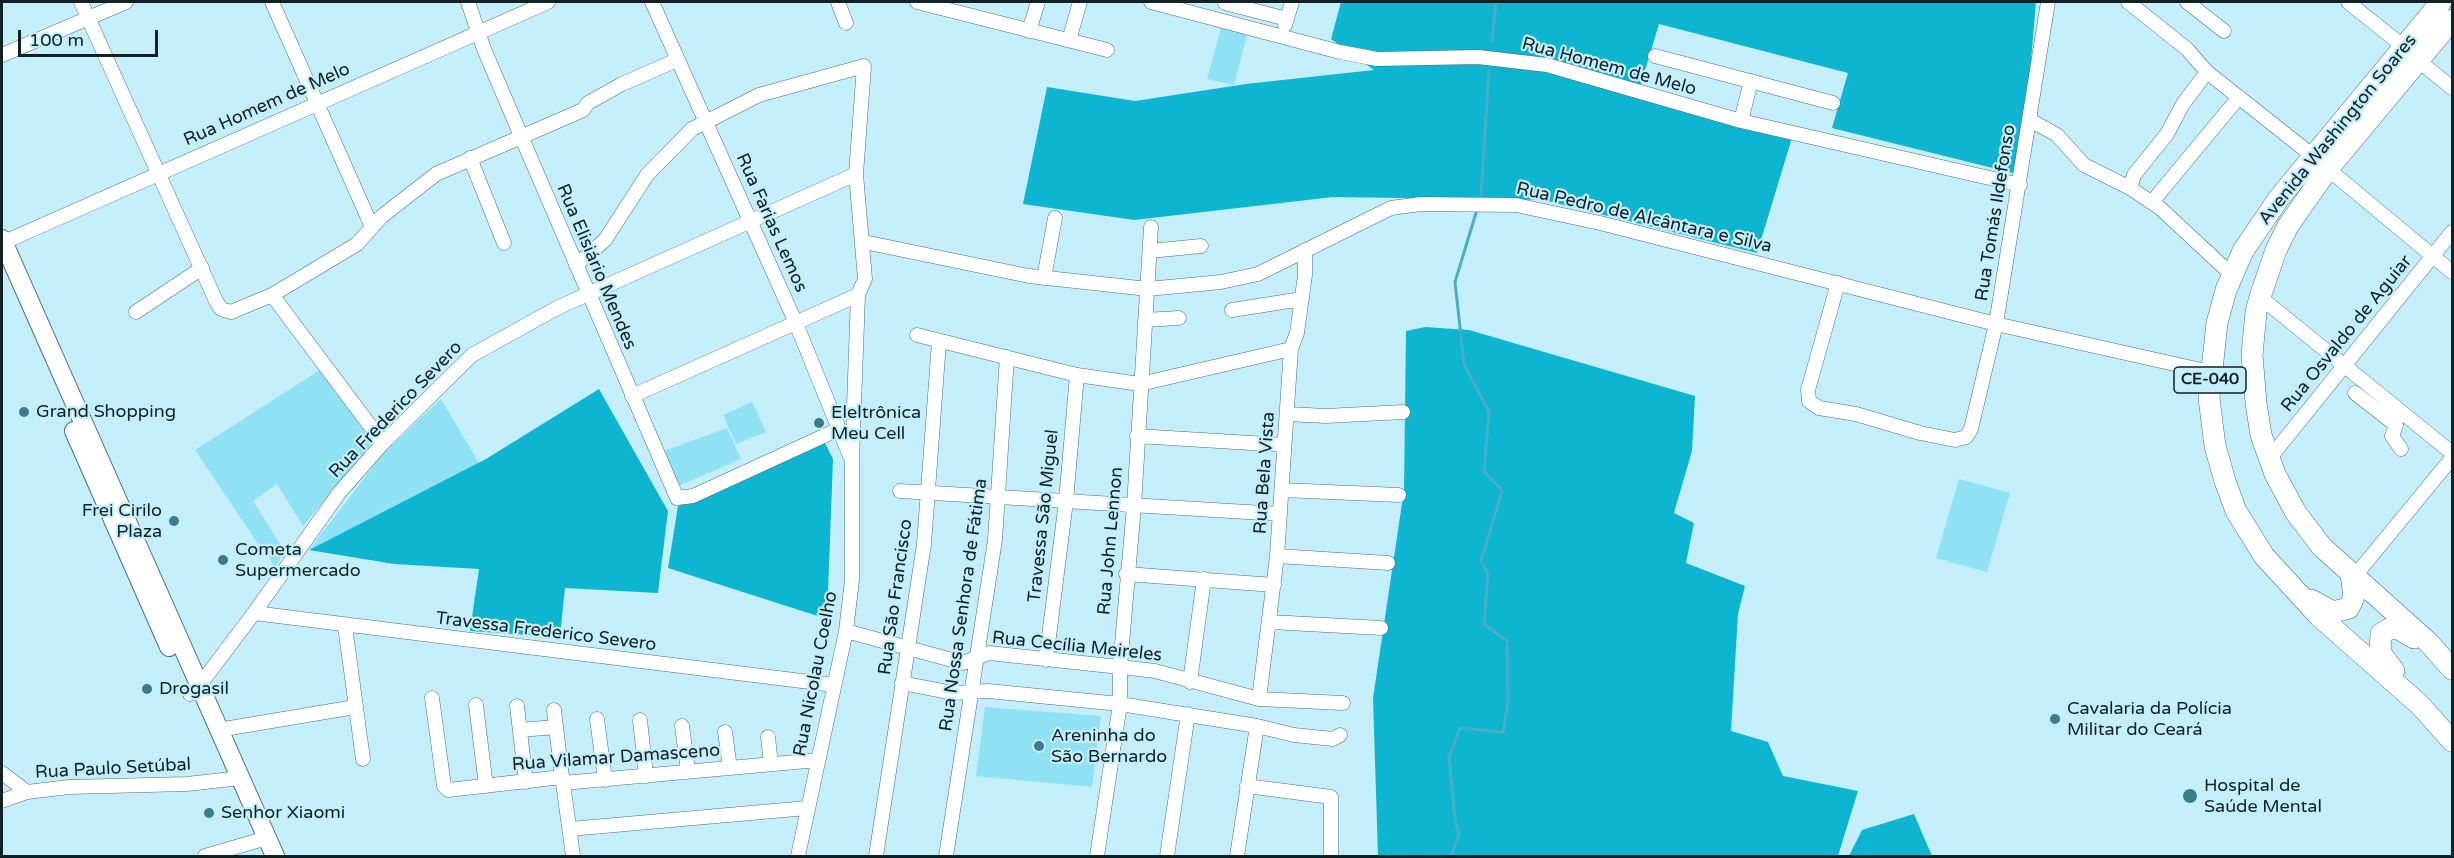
<!DOCTYPE html>
<meta charset="utf-8">
<style>
body{margin:0}
#map{position:relative;width:2454px;height:858px;overflow:hidden;background:#c4eef9;font-family:"Varela Round",sans-serif}
canvas{display:block}
.frame{position:absolute;inset:0;border:3px solid #112125;pointer-events:none}
.scale{position:absolute;left:18px;top:30px;width:140px;height:27px;box-sizing:border-box;border:3px solid #112125;border-top:0;padding-left:8px;font-size:18px;line-height:21px;white-space:nowrap;color:#112125;-webkit-text-stroke:4px #c4eef9;paint-order:stroke}
</style>
<div id="map">
<canvas width="2454" height="858"></canvas>
<div class="frame"></div>
<div class="scale">100 m</div>
</div>
<script>
const ctx = document.querySelector('canvas').getContext('2d');
ctx.lineJoin = 'round';
function fillPath(path, color) { ctx.fillStyle = color; ctx.fill(path, 'evenodd'); }
const poly = rows => new Path2D(rows.map(r => 'M' + r).join(''));
function trace(path, color, width, dash) { ctx.strokeStyle = color; ctx.lineWidth = width; ctx.lineCap = dash ? 'butt' : 'round'; ctx.setLineDash(dash || []); ctx.stroke(path); }
function drawText(font, color, halo, rows, align = 'center') {
  ctx.font = font + ' "Varela Round",sans-serif'; ctx.lineWidth = 4.5; ctx.setLineDash([]); ctx.textBaseline = 'middle'; ctx.strokeStyle = halo; ctx.fillStyle = color; for (const [text, x, y, turn = 0] of rows) {
    ctx.save(); ctx.translate(x, y); ctx.rotate((+turn || 0) * Math.PI / 180); ctx.textAlign = isNaN(turn) ? turn : align; if (halo) ctx.strokeText(text, 0, 0); ctx.fillText(text, 0, 0); ctx.restore();
  }
}
fillPath(poly([
 [1221,28,1247,35,1234,85,1207,79],
 [320,370,373,442,303,526,277,484,253,501,285,552,274,568,268,553,265,554,195,450],
 [441,399,479,463,309,550,383,454],
 [752,402,766,432,736,444,723,415],
 [727,428,741,459,676,487,664,451],
 [1959,479,2010,493,1987,572,1936,558],
 [985,707,1101,716,1092,787,976,776]
]), '#8fe1f4');
fillPath(poly([
 [1341,2,2036,2,2026,120,2017,174,1832,128,1848,73,1659,24,1637,97,1792,138,1757,253,1544,200,1333,197,1134,220,1023,204,1047,87,1135,101,1246,84,1374,70,1331,39],
 [1425,327,1469,330,1695,396,1692,451,1674,513,1694,523,1686,563,1745,586,1738,614,1731,731,1768,742,1783,776,1858,791,1838,856,1378,856,1373,698,1404,490,1406,331],
 [599,389,668,511,658,593,565,588,560,637,470,631,479,569,394,564,309,550,486,459],
 [824,441,833,459,827,619,668,568,678,506],
 [1914,814,1932,856,1849,856,1862,830]
]), '#0db5d1');
trace(poly([
 [1492,41,1496,2],
 [1481,195,1489,71],
 [1451,856,1459,835,1455,819,1449,757,1460,728,1503,732,1508,701,1507,641,1484,624,1488,574,1481,561,1502,491,1484,471,1489,412,1464,364,1455,282,1476,213]
]), '#47aec4', 3);
const minor = poly([
 [81,2,216,301,221,309,231,312,272,295,357,244,381,217,436,174,583,110,588,103,622,84,677,60],
 [272,2,372,227],
 [468,2,484,49,521,136,677,498,693,496,839,429],
 [652,2,795,321,850,456],
 [838,2,846,23],
 [917,2,1107,50],
 [1151,2,1340,52,1377,59,1478,57,1547,65,1741,121,2020,185],
 [2128,2,2187,49,2207,72,2313,156],
 [2187,2,2224,31],
 [2348,2,2404,47],
 [1225,3,1287,19],
 [1285,25,1292,2],
 [1029,31,1038,2],
 [1069,40,1080,2],
 [2,55,126,2],
 [1655,56,1833,103],
 [2419,61,2452,88],
 [2030,120,2057,135,2084,165,2130,188,2160,208,2232,275],
 [1741,121,1751,81],
 [470,158,504,243],
 [2328,169,2452,272],
 [2130,188,2134,175,2167,134,2183,104,2207,72],
 [2157,196,2239,97],
 [864,242,1029,276,1148,289,1221,282,1258,274,1391,208,1421,204,1516,205,1600,223,1996,324,2210,372],
 [2,243,548,2],
 [1150,251,1201,246],
 [576,265,605,240,647,175,692,129,759,95,864,66,856,174,865,279,858,295,852,461,852,580,846,631,798,856],
 [1044,278,1055,218],
 [1838,283,1808,390,1809,401,1819,408,1856,414,1920,433,1955,440,1966,437,1971,429,1996,324,2048,2],
 [272,295,383,443],
 [2260,297,2452,453],
 [1232,310,1302,299],
 [136,312,202,268],
 [1145,320,1179,318],
 [917,335,1077,375,1140,384,1291,349],
 [2355,393,2396,425,2392,436,2401,449],
 [632,396,858,295],
 [1287,414,1326,416,1403,412],
 [1137,436,1284,445],
 [2269,459,2452,232],
 [1282,490,1399,495],
 [900,491,1280,514],
 [1277,556,1388,563],
 [1126,574,1274,585],
 [2354,577,2452,458],
 [254,613,834,685],
 [1270,622,1381,628],
 [345,626,363,759],
 [846,631,963,663,989,653,1120,667,1155,671,1259,699,1343,703],
 [1046,660,1066,501,1077,375],
 [1190,682,1204,579],
 [902,683,953,693,988,691,1120,704,1257,726,1294,735,1333,739,1340,735],
 [190,694,199,686,254,613,339,493,383,443,472,355,559,307,856,174],
 [432,698,444,786,448,790,562,777,563,783,818,760],
 [1259,699,1277,556,1291,349,1297,333,1305,275,1305,250],
 [476,705,486,786],
 [517,706,526,782],
 [554,710,562,777],
 [597,719,605,780],
 [640,720,646,776],
 [682,726,688,771],
 [218,730,355,707],
 [520,730,556,727],
 [725,732,730,768],
 [768,737,771,764],
 [2,773,27,792],
 [563,783,573,856],
 [1247,786,1331,797,1331,856],
 [2,801,27,792,69,787,187,784,241,778],
 [570,829,807,808],
 [205,856,267,838],
 [876,856,924,544,939,342],
 [946,856,995,540,1007,357],
 [1097,856,1120,704,1120,667,1134,506,1151,227],
 [1167,856,1188,714],
 [1237,856,1257,726]
]);
const major = poly([
 [2,239,275,856],
 [74,431,169,647]
]);
const highway = poly([
 [2441,2,2279,198,2243,251,2226,290,2217,323,2209,398,2215,446,2225,481,2236,511,2264,556,2319,616,2420,705,2452,741],
 [2452,20,2328,169,2288,226,2276,250,2260,297,2256,312,2252,355,2256,403,2261,435,2275,474,2296,513,2322,547,2429,643,2452,669],
 [2311,600,2333,612,2349,608,2354,597,2351,574],
 [2394,671,2380,652,2381,634,2389,629,2397,628,2414,638]
]);
trace(minor, '#486f78', 15);
trace(major, '#486f78', 20);
trace(highway, '#486f78', 22);
trace(minor, '#fff', 14);
trace(major, '#fff', 18);
trace(highway, '#fff', 21);
for (const [x, y, r, color] of [
 [24,412,6,"#397d8c"],
 [819,423,6,"#397d8c"],
 [174,521,6,"#397d8c"],
 [223,560,6,"#397d8c"],
 [147,689,6,"#397d8c"],
 [2055,719,6,"#397d8c"],
 [1039,746,6,"#397d8c"],
 [2190,796,8,"#397d8c"],
 [209,813,6,"#397d8c"]
]) { const dot = new Path2D(); dot.arc(x, y, r, 0, 2 * Math.PI); ctx.fillStyle = color; ctx.fill(dot); trace(dot, '#c4eef9', 2); }
for (const [x, y, w] of [
 [2210,380,72]
]) { const box = new Path2D(); box.roundRect(x - w / 2, y - 13, w, 26, 4.5); ctx.fillStyle = '#c4eef9'; ctx.fill(box); trace(box, '#112125', 1.5); }
drawText('bold 16px', '#112125', null, [
 ["CE-040",2210,380]
]);
drawText('18px', '#112125', '#c4eef9', [
 ["Rua Homem de Melo",1609,67,15],
 ["Rua Homem de Melo",267,105,-24],
 ["Avenida Washington Soares",2338,130,-51],
 ["Rua Tomás Ildefonso",1996,213,-81],
 ["Rua Pedro de Alcântara e Silva",1644,218,13],
 ["Rua Farias Lemos",771,223,66],
 ["Rua Elisiário Mendes",596,267,67],
 ["Rua Osvaldo de Aguiar",2347,334,-51],
 ["Rua Frederico Severo",396,410,-46],
 ["Rua Bela Vista",1265,473,-86],
 ["Travessa São Miguel",1044,516,-84],
 ["Rua John Lennon",1111,541,-85],
 ["Rua São Francisco",896,597,-82],
 ["Rua Nossa Senhora de Fátima",964,605,-82],
 ["Travessa Frederico Severo",546,632,7],
 ["Rua Cecília Meireles",1077,647,6],
 ["Rua Nicolau Coelho",816,674,-79],
 ["Rua Vilamar Damasceno",616,758,-4],
 ["Rua Paulo Setúbal",113,769,-3]
]);
drawText('18px', '#112125', '#c4eef9', [
 ["Grand Shopping",36,412],
 ["Eleltrônica",831,413],
 ["Meu Cell",831,434],
 ["Frei Cirilo",162,511,"right"],
 ["Plaza",162,532,"right"],
 ["Cometa",235,550],
 ["Supermercado",235,571],
 ["Drogasil",159,689],
 ["Cavalaria da Polícia",2067,709],
 ["Militar do Ceará",2067,730],
 ["Areninha do",1051,736],
 ["São Bernardo",1051,757],
 ["Hospital de",2204,786],
 ["Saúde Mental",2204,807],
 ["Senhor Xiaomi",221,813]
], 'left');
</script>
